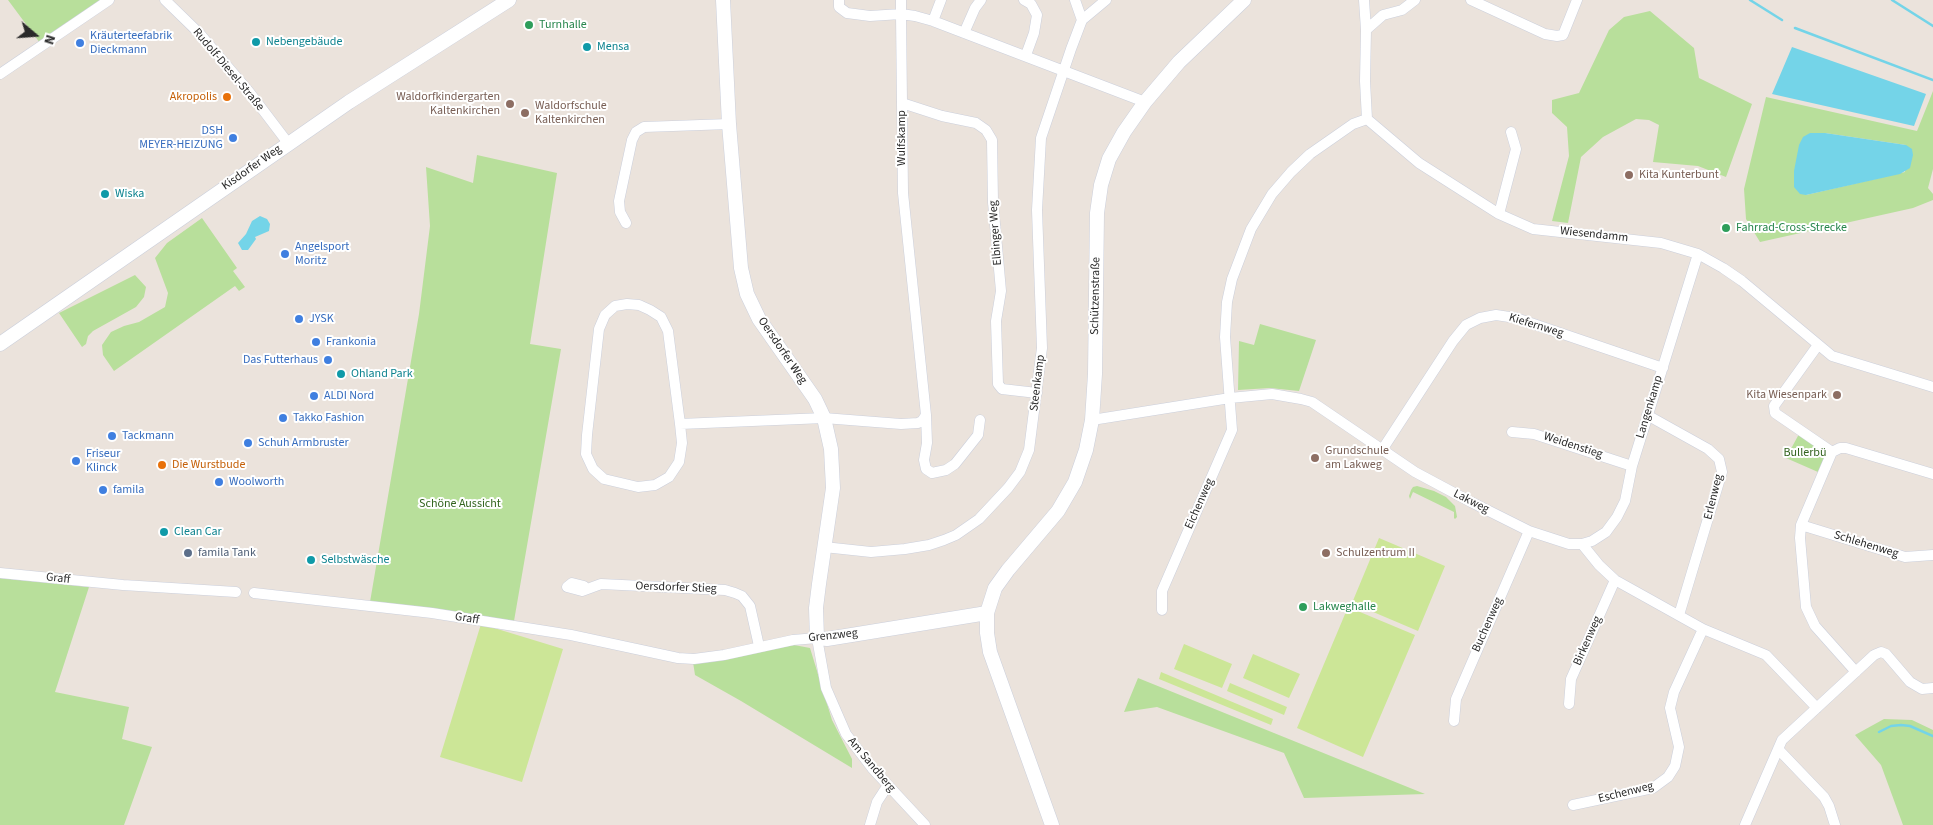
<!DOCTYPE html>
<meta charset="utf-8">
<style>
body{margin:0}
#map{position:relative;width:1933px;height:825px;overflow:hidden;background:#ebe3dc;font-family:"Source Sans 3",sans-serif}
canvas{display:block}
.north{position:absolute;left:10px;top:10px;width:50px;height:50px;-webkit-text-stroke:4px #fff;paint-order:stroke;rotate:108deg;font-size:14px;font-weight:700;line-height:20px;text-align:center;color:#2a2a2a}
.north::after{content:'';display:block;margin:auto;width:18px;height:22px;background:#2a2a2a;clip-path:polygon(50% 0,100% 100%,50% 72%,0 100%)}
</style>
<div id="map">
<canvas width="1933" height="825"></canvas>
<div class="north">N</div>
</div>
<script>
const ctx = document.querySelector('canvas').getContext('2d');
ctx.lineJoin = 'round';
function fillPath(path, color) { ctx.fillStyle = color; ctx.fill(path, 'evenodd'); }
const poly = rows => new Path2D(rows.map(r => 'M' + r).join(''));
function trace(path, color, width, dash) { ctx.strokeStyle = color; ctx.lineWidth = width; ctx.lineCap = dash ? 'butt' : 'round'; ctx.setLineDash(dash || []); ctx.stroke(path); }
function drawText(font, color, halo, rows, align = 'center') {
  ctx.font = font + ' "Source Sans 3",sans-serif'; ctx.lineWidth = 4; ctx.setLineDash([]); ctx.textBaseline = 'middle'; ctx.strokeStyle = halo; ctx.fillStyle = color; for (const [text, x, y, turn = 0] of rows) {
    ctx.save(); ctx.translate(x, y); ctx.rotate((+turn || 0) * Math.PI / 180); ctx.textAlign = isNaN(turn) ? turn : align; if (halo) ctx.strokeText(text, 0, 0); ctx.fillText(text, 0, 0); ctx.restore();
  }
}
fillPath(poly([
 [8,0,103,0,40,43],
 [1650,11,1694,48,1699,78,1752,104,1726,177,1698,166,1653,162,1659,125,1649,120,1636,119,1603,137,1581,157,1568,223,1552,221,1569,156,1567,127,1552,113,1552,100,1579,93,1609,30,1624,17],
 [1933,91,1933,169,1928,188,1933,194,1933,200,1913,208,1760,242,1746,219,1744,189,1766,97,1917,131],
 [1810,133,1825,133,1906,145,1905,172,1806,195],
 [477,155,557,173,530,344,561,349,514,621,370,602,419,314,430,226,426,167,473,183],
 [202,218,237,268,233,271,245,287,239,291,235,286,114,371,103,355,102,345,111,332,124,326,139,322,165,307,168,293,155,258,167,243],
 [135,275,146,287,144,297,136,307,93,331,88,336,86,344,82,347,59,313],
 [1260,324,1316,340,1299,391,1270,388,1238,390,1239,341,1254,345],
 [1799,434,1828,452,1818,472,1786,458],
 [1417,486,1434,491,1446,497,1455,506,1457,517,1455,519,1454,518,1454,512,1413,492,1410,499,1409,496,1411,490,1413,487],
 [0,578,89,587,55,692,129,707,122,739,152,747,124,825,0,825],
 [794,645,810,648,832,720,852,759,852,768,741,701,695,675,693,662],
 [1138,678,1363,769,1425,794,1304,798,1284,753,1157,707,1124,712],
 [1884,719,1912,720,1933,730,1933,825,1903,825,1881,765,1855,735]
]), '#b8df9b');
fillPath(poly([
 [1379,538,1445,566,1418,631,1352,603],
 [1348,607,1415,635,1363,757,1297,728],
 [481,624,563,649,522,782,440,757],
 [1184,644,1232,664,1222,688,1174,669],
 [1253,654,1300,674,1289,698,1243,678],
 [1161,672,1273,719,1271,725,1159,679],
 [1230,683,1287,707,1284,715,1227,691]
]), '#cce697');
fillPath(poly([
 [1792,47,1926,94,1914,126,1772,94],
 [1810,133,1825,133,1906,145,1912,149,1913,155,1910,168,1900,174,1806,195,1800,194,1794,187,1794,171,1799,145,1803,137],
 [260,216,267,219,270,224,269,231,255,237,256,239,248,250,242,250,238,243,246,234,252,221]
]), '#74d4e8');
trace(poly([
 [1750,0,1782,20],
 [1892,0,1933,26],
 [1795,28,1933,80],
 [1879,732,1891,726,1901,725,1910,726,1933,736]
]), '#74d4e8', 2.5);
const street = poly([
 [165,0,200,34,250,93,288,143],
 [839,0,839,7,847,13,870,16,901,14,901,0],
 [1024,0,1031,4,1037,15,1034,33,1026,55],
 [1364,0,1366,30,1365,81,1367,119,1419,163,1499,214,1533,229,1661,243,1698,254,1723,268,1742,281,1832,356,1933,387],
 [1471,0,1545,34,1557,36,1563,35,1577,0],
 [1082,20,1106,0],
 [933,21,941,0],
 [1366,30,1383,15,1402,10,1415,0],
 [964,33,975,8,981,0],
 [0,74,109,0],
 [902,103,942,116,976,123,986,130,992,140,993,202,1001,291,996,321,998,384,1002,389,1037,393],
 [1499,214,1516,149,1511,132],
 [626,223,620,212,619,201,632,140,636,132,644,127,729,124],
 [1818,345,1774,406,1775,413,1832,452],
 [926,415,927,443,924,460,926,469,932,473,946,470,955,464,978,435,980,420],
 [1647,415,1708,449,1719,459,1722,472,1679,615],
 [1092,420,1230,398,1272,394,1301,399,1312,402,1415,472,1471,502,1529,531,1569,544,1582,544,1592,541,1606,532,1617,517,1625,501,1632,466,1698,254],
 [680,424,668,331,661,317,650,310,639,305,627,304,615,306,605,315,599,329,587,435,586,454,593,469,604,479,638,487,655,485,669,477,679,462,682,443,680,424,824,418,901,424,918,423,922,421,926,415,903,193,901,14,915,16,933,21,1145,102],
 [1512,432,1534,434,1632,466],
 [1382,450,1453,341,1466,325,1480,318,1496,315,1516,318,1663,368],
 [1801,525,1905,557,1933,555],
 [1582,544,1599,565,1615,580,1703,629,1766,655,1817,708],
 [824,547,871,552,905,549,929,545,944,540,956,535,979,519,1008,488,1020,472,1029,450,1042,348,1037,210,1041,138,1071,49,1082,20,1075,0],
 [0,573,123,585,236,592],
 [585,588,584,586,572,583,567,587,582,591,601,584,725,590,735,593,742,596,750,606,759,646],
 [254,593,432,613,571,635,678,658,694,659,724,655,793,640,817,638,826,688,846,734,872,768,925,825],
 [1162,610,1162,591,1232,430,1225,337,1227,302,1232,279,1251,229,1272,194,1291,172,1310,154,1353,124,1367,119],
 [1856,672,1815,626,1806,607,1800,538,1801,525,1832,452,1840,448,1846,448,1933,474],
 [1569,704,1571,679,1615,580],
 [1454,721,1456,699,1529,531],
 [1778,749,1824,797,1829,806,1835,825],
 [1573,805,1653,788,1668,777,1675,766,1679,747,1670,708,1674,692,1703,629],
 [870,825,877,802,888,785],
 [1745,825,1782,740,1874,655,1881,652,1886,654,1910,682,1922,689,1933,688]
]);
const secondary = poly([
 [723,0,729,124,741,268,747,294,759,319,815,399,824,418,831,449,833,488,819,584,816,608,817,638,827,639,987,613],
 [0,344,349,102,509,0],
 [1052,825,990,652,987,633,987,613,995,588,1008,570,1058,511,1075,482,1086,450,1092,420,1095,374,1097,213,1101,185,1109,159,1124,132,1145,102,1179,62,1244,0]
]);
trace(street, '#cbcfdb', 11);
trace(secondary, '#cbcfdb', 15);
trace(street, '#fff', 10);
trace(secondary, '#fff', 14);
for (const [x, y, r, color] of [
 [529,25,5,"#2e9e5b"],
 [256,42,5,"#0f9aa8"],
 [80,43,5,"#3f7fe0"],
 [587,47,5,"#0f9aa8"],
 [227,97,5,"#e8710a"],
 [510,104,5,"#8d6e63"],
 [525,113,5,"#8d6e63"],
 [233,138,5,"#3f7fe0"],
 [1629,175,5,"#8d6e63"],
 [105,194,5,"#0f9aa8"],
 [1726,228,5,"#2e9e5b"],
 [285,254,5,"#3f7fe0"],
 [299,319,5,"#3f7fe0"],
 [316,342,5,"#3f7fe0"],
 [328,360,5,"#3f7fe0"],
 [341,374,5,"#0f9aa8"],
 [1837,395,5,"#8d6e63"],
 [314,396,5,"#3f7fe0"],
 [283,418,5,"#3f7fe0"],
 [112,436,5,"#3f7fe0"],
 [248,443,5,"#3f7fe0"],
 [1315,458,5,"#8d6e63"],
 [76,461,5,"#3f7fe0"],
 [162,465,5,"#e8710a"],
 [219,482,5,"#3f7fe0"],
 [103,490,5,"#3f7fe0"],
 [164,532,5,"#0f9aa8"],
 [188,553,5,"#5c6f8a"],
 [1326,553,5,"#8d6e63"],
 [311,560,5,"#0f9aa8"],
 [1303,607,5,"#2e9e5b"]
]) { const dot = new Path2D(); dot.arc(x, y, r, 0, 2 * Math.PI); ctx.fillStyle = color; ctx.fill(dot); trace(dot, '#fff', 2); }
drawText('12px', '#27864d', '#fff', [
 ["Turnhalle",539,25],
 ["Fahrrad-Cross-Strecke",1736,228],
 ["Lakweghalle",1313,607]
], 'left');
drawText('12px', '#366cbe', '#fff', [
 ["Kräuterteefabrik",90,36],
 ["Dieckmann",90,50],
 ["DSH",223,131,"right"],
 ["MEYER-HEIZUNG",223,145,"right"],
 ["Angelsport",295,247],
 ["Moritz",295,261],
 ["JYSK",309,319],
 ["Frankonia",326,342],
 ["Das Futterhaus",318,360,"right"],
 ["ALDI Nord",324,396],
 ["Takko Fashion",293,418],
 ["Tackmann",122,436],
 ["Schuh Armbruster",258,443],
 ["Friseur",86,454],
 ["Klinck",86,468],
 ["Woolworth",229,482],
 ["famila",113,490]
], 'left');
drawText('12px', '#0d838f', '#fff', [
 ["Nebengebäude",266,42],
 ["Mensa",597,47],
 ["Wiska",115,194],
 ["Ohland Park",351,374],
 ["Clean Car",174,532],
 ["Selbstwäsche",321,560]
], 'left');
drawText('12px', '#2a2a2a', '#fff', [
 ["Rudolf-Diesel-Straße",228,70,50],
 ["Wulfskamp",902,138,-90],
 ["Kisdorfer Weg",252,168,-35],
 ["Elbinger Weg",996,233,-94],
 ["Wiesendamm",1594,235,6],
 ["Schützenstraße",1096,296,-89],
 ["Kiefernweg",1536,326,17],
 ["Oersdorfer Weg",782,351,56],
 ["Steenkamp",1038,383,-83],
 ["Langenkamp",1650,407,-73],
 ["Weidenstieg",1573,446,18],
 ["Erlenweg",1714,497,-76],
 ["Lakweg",1471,502,27],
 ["Eichenweg",1200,504,-66],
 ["Schlehenweg",1866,545,17],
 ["Graff",58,579,6],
 ["Oersdorfer Stieg",676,588,2],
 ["Graff",467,619,9],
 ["Buchenweg",1488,625,-66],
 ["Grenzweg",833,636,-6],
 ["Birkenweg",1588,641,-66],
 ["Am Sandberg",871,765,50],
 ["Eschenweg",1626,793,-14]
]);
drawText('12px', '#c56008', '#fff', [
 ["Akropolis",217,97],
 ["Die Wurstbude",172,465,"left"]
], 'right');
drawText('12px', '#785e54', '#fff', [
 ["Waldorfkindergarten",500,97,"right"],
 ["Kaltenkirchen",500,111,"right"],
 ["Waldorfschule",535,106],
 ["Kaltenkirchen",535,120],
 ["Kita Kunterbunt",1639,175],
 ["Kita Wiesenpark",1827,395,"right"],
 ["Grundschule",1325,451],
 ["am Lakweg",1325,465],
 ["Schulzentrum II",1336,553]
], 'left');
drawText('12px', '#32631d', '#fff', [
 ["Bullerbü",1805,453],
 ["Schöne Aussicht",460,504]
]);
drawText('12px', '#4e5e75', '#fff', [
 ["famila Tank",198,553]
], 'left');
</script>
